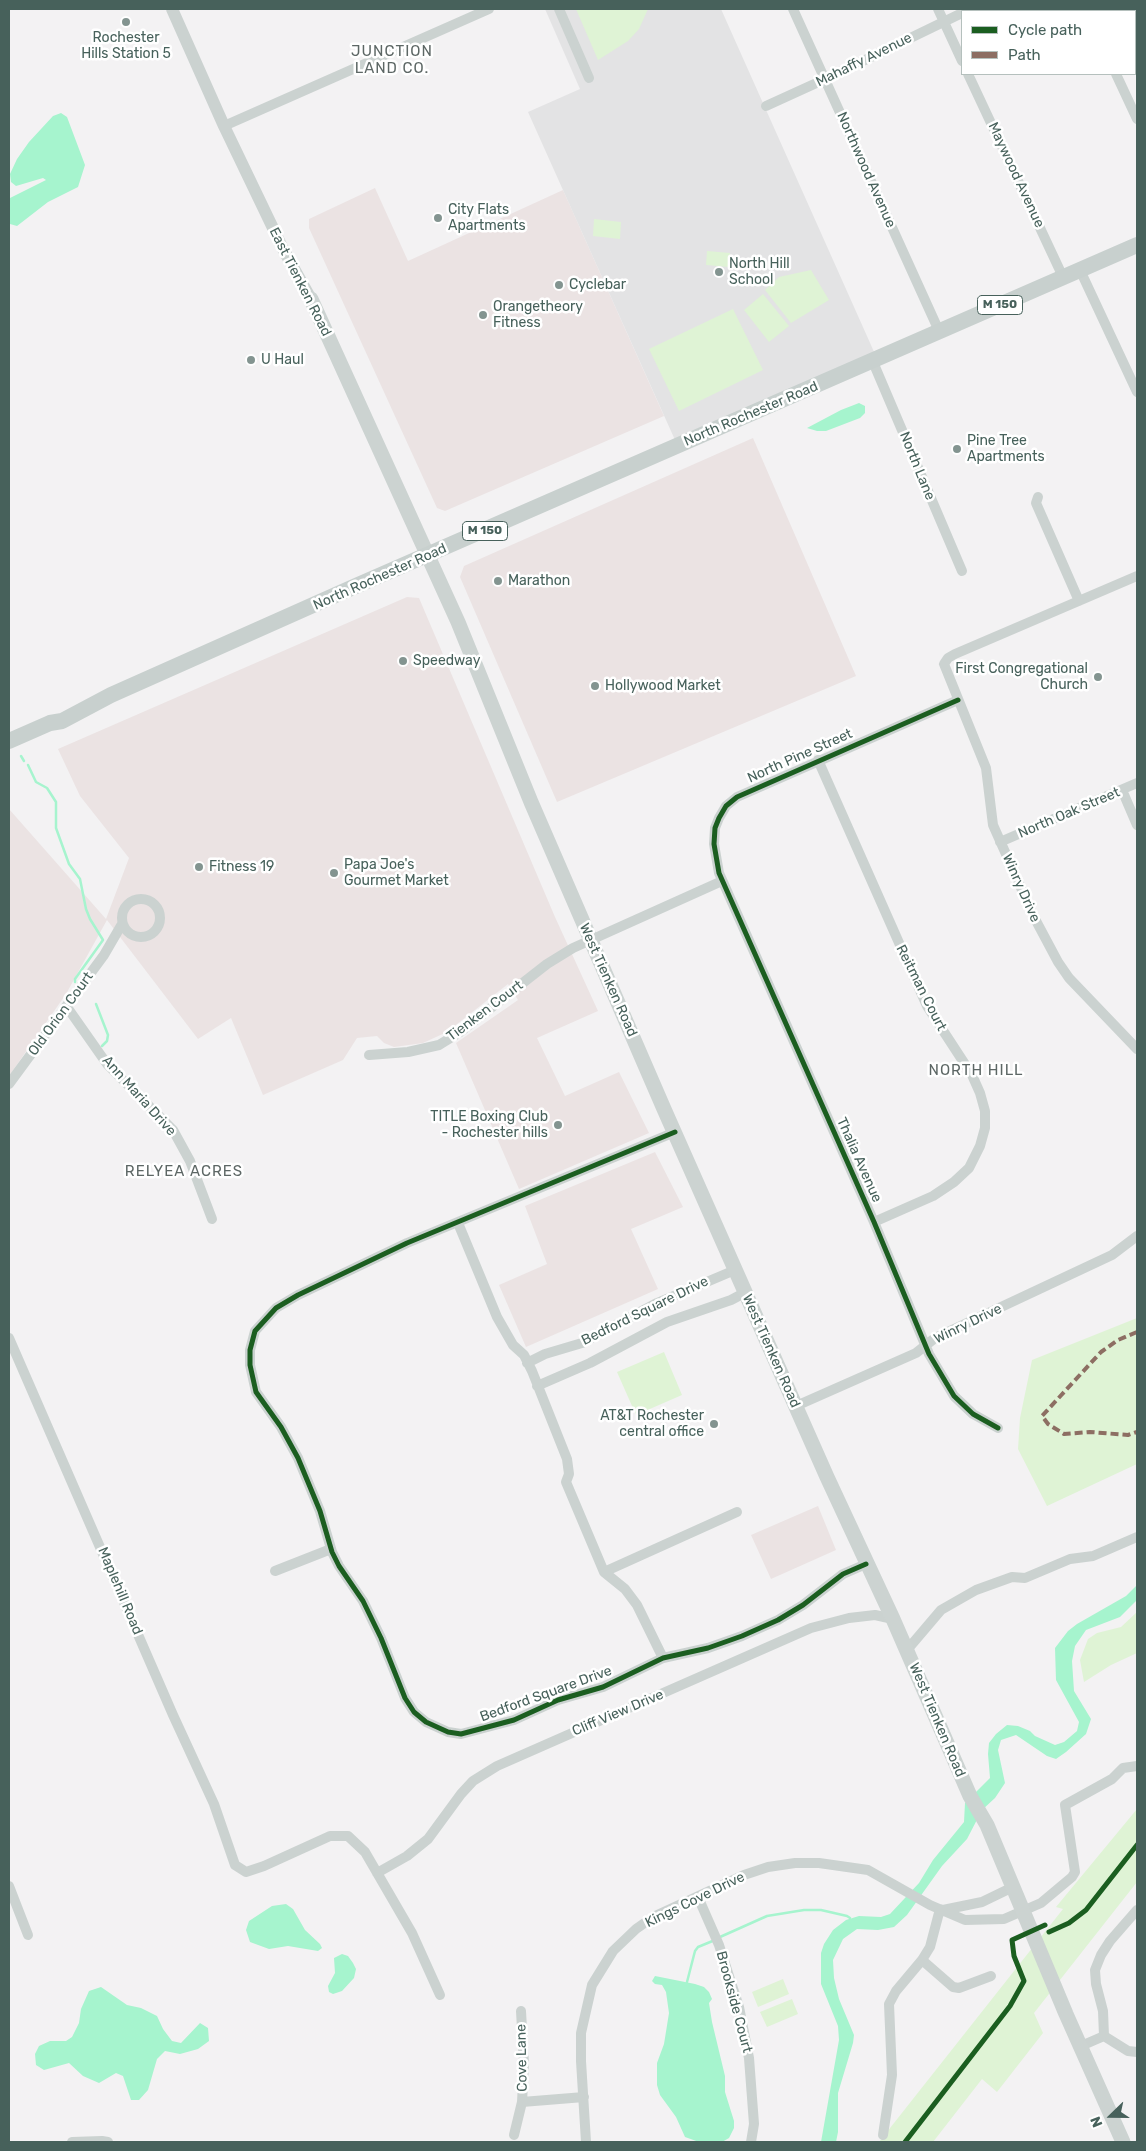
<!DOCTYPE html>
<style>
body{margin:0}
#map{position:relative;width:1146px;height:2151px;overflow:hidden;background:#f3f2f3;font-family:Rubik,sans-serif}
canvas{display:block}
.frame{position:absolute;inset:0;border:10px solid #47615b;pointer-events:none}
.legend{position:absolute;left:961px;top:10px;width:175px;height:65px;box-sizing:border-box;background:#fff;border:1px solid #b5c0bd;margin:0;padding:6px 9px;list-style:none;font-size:15px;color:#47615b}
.legend li{display:flex;align-items:center;gap:10px;height:25px}
.legend b{width:25px;border:1px solid #b5c0bd}
.north{position:absolute;left:1086px;top:2091px;width:50px;height:50px;-webkit-text-stroke:4px #fff;paint-order:stroke;rotate:248deg;font-size:14px;font-weight:700;line-height:20px;text-align:center;color:#47615b}
.north::after{content:'';display:block;margin:auto;width:18px;height:22px;background:#47615b;clip-path:polygon(50% 0,100% 100%,50% 72%,0 100%)}
</style>
<div id="map">
<canvas width="1146" height="2151"></canvas>
<div class="frame"></div>
<ul class="legend">
<li><b style="height:6px;background:#1b5e20"></b>Cycle path</li>
<li><b style="height:6px;background:#8d6e63"></b>Path</li>
</ul>
<div class="north">N</div>
</div>
<script>
const ctx = document.querySelector('canvas').getContext('2d');
ctx.lineJoin = 'round';
function fillPath(path, color) { ctx.fillStyle = color; ctx.fill(path, 'evenodd'); }
const poly = rows => new Path2D(rows.map(r => 'M' + r).join(''));
function trace(path, color, width, dash) { ctx.strokeStyle = color; ctx.lineWidth = width; ctx.lineCap = dash ? 'butt' : 'round'; ctx.setLineDash(dash || []); ctx.stroke(path); }
function drawText(font, color, halo, rows, align = 'center') {
  ctx.font = font + ' Rubik,sans-serif'; ctx.lineWidth = 5; ctx.setLineDash([]); ctx.textBaseline = 'middle'; ctx.strokeStyle = halo; ctx.fillStyle = color; for (const [text, x, y, turn = 0] of rows) {
    ctx.save(); ctx.translate(x, y); ctx.rotate((+turn || 0) * Math.PI / 180); ctx.textAlign = isNaN(turn) ? turn : align; if (halo) ctx.strokeText(text, 0, 0); ctx.fillText(text, 0, 0); ctx.restore();
  }
}
fillPath(poly([
 [375,188,408,261,563,190,664,416,445,511,437,508,309,228,309,219],
 [753,438,856,676,557,802,460,577,464,566],
 [407,597,419,598,555,917,598,1011,537,1038,565,1096,619,1072,649,1133,519,1189,456,1043,518,1000,508,984,447,1032,423,1043,394,1047,384,1043,377,1036,357,1038,343,1060,263,1095,231,1018,198,1039,107,920,66,994,9,1076,9,809,106,919,129,858,80,796,58,749],
 [655,1152,683,1207,631,1229,658,1289,526,1347,499,1285,547,1264,525,1206],
 [818,1506,836,1550,771,1579,751,1535]
]), '#ebe3e3');
fillPath(poly([
 [545,9,721,9,875,354,675,440,528,112,580,89]
]), '#e3e3e4');
fillPath(poly([
 [576,9,648,9,639,29,628,41,598,60],
 [594,219,621,222,620,239,593,236],
 [707,251,730,253,729,267,706,265],
 [811,270,829,300,791,323,765,290,779,277],
 [763,294,789,326,769,342,744,310],
 [733,309,763,370,679,411,649,349],
 [1137,1318,1137,1464,1047,1506,1018,1449,1020,1418,1032,1360],
 [664,1352,682,1395,636,1415,617,1372],
 [1137,1612,1137,1653,1111,1665,1084,1682,1080,1660,1088,1639,1097,1633,1121,1627],
 [1137,1809,1137,1882,1034,2013,1043,2033,997,2092,982,2079,933,2142,879,2142,1063,1909,1056,1907],
 [783,1979,789,1994,758,2007,752,1992],
 [792,1999,798,2014,767,2027,760,2012]
]), '#dff3d5');
fillPath(poly([
 [61,113,67,117,85,165,78,187,48,202,17,226,10,224,10,198,46,180,43,178,16,186,11,182,10,174,17,159,29,142,53,116],
 [859,403,865,406,865,413,860,418,826,431,817,431,807,428,841,410],
 [1137,1585,1137,1600,1120,1617,1086,1630,1075,1646,1072,1661,1074,1691,1091,1719,1086,1734,1066,1752,1056,1759,1047,1756,1016,1735,1001,1740,998,1750,1005,1783,995,1798,982,1810,967,1839,942,1866,907,1915,894,1927,878,1930,857,1929,843,1939,833,1960,834,1978,839,1999,854,2035,853,2043,838,2093,838,2132,836,2142,821,2142,839,2040,838,2026,821,1984,821,1953,824,1944,833,1930,846,1920,859,1916,881,1917,890,1914,919,1883,933,1860,964,1822,965,1803,990,1778,988,1754,989,1743,996,1734,1007,1725,1018,1726,1030,1731,1035,1736,1055,1745,1064,1742,1077,1731,1079,1722,1056,1680,1055,1648,1068,1631,1077,1624,1126,1596],
 [286,1904,293,1909,305,1930,320,1944,322,1948,318,1951,288,1946,269,1949,250,1942,246,1930,249,1921,272,1906],
 [342,1954,348,1956,353,1963,356,1969,354,1978,342,1991,333,1994,329,1992,328,1986,335,1973,334,1958],
 [655,1976,695,1984,704,1987,709,1992,712,1999,709,2003,712,2022,725,2076,725,2092,734,2121,734,2128,729,2138,722,2142,699,2142,685,2137,676,2117,660,2095,657,2085,657,2063,664,2044,669,2013,666,1992,662,1985,655,1984,652,1981],
 [101,1987,127,2005,141,2008,157,2016,163,2029,172,2041,181,2043,200,2023,208,2028,209,2041,198,2049,180,2054,165,2051,157,2059,148,2090,139,2100,131,2100,123,2076,116,2073,99,2083,83,2076,69,2063,44,2070,36,2065,35,2054,39,2046,50,2041,66,2041,72,2037,79,2023,81,2009,89,1991]
]), '#a6f4ce');
trace(poly([
 [21,756,24,761],
 [28,765,36,782,47,788,56,802,56,828,69,864,80,879,86,909,90,919,103,940,75,979,75,982],
 [96,1004,108,1035,107,1041,102,1046],
 [720,1937,767,1916,804,1910,821,1910,847,1916,850,1918],
 [687,1982,695,1951,698,1947,715,1940]
]), '#a6f4ce', 2.5);
trace(poly([
 [559,9,589,78],
 [793,9,939,331],
 [938,9,962,61],
 [1086,9,1087,11],
 [968,74,1063,277],
 [1116,74,1137,119],
 [766,106,834,75,962,13],
 [224,126,489,9],
 [1080,270,1137,392],
 [873,362,962,571],
 [1038,497,1036,503,1079,601],
 [1137,576,955,654,948,658,944,664,986,768,993,825,1034,917,1058,962,1069,978,1137,1049],
 [958,700,737,797,726,806,719,818,715,828,714,844,719,873,874,1222,929,1354,954,1396,973,1414,998,1428],
 [818,760,927,1006,972,1075,980,1093,985,1111,985,1128,980,1146,969,1168,954,1182,933,1196,874,1222],
 [1122,790,1137,825],
 [1000,842,1137,783],
 '122 918a19 19 0 1 1 38 0a19 19 0 1 1-38 0Z',
 [67,1007,107,1064,173,1130,190,1161,212,1219],
 [369,1055,408,1052,439,1045,460,1032,547,964,573,948,722,881],
 [9,1084,104,955,122,924],
 [675,1132,407,1243,298,1295,276,1308,255,1331,250,1350,250,1365,256,1392,281,1427,298,1458,320,1511,332,1552,339,1566,363,1601,381,1638,405,1698,414,1712,426,1722,448,1732,461,1734,514,1720,558,1700,603,1687,663,1658,708,1648,742,1636,778,1620,803,1605,843,1574,866,1564],
 [458,1223,497,1317,513,1345,524,1355,532,1371,567,1459,569,1474,566,1482,604,1572,625,1589,637,1605,663,1658],
 [9,1338,173,1715,214,1804,235,1865,246,1872,264,1866,330,1836,348,1836,365,1852,412,1933,440,1995],
 [527,1363,545,1354,582,1343,657,1303,735,1270],
 [537,1386,590,1363,667,1322,731,1300,746,1292],
 [796,1406,916,1353,935,1338,1112,1255,1137,1236],
 [275,1571,331,1549],
 [604,1572,737,1512],
 [907,1650,941,1610,976,1590,1012,1577,1025,1578,1070,1559,1093,1556,1137,1537],
 [377,1873,407,1856,428,1839,461,1794,473,1781,497,1766,811,1628,849,1618,875,1615,893,1619],
 [9,1886,28,1935],
 [698,1897,719,1945,739,2007,749,2058,754,2124,751,2142],
 [943,1910,982,1902,1013,1887],
 [1137,1910,1110,1941,1101,1955,1095,1970,1096,1984,1103,2011,1104,2036,1128,2051,1137,2052],
 [922,1960,953,1987,959,1988,991,1976],
 [1081,2046,1104,2036],
 [522,2102,584,2097],
 [514,2135,522,2102,524,2064,521,2011],
 [883,2135,892,2075,889,2004,896,1991,922,1960,930,1947,940,1909],
 [72,2142,102,2141,108,2142],
 [586,2142,581,2061,581,2033,592,1985,613,1951,636,1929,653,1917,744,1875,768,1867,795,1863,819,1863,868,1870,930,1905,965,1920,1004,1919,1041,1903,1072,1877,1075,1872,1065,1805,1112,1779,1123,1768,1137,1766]
]), '#cbd2d0', 10);
trace(poly([
 [172,9,224,126,283,249,311,299]
]), '#cbd2d0', 12);
trace(poly([
 [311,299,458,622,531,802,664,1109,827,1477,893,1619,970,1796,987,1825,1066,2014,1123,2142]
]), '#ccd3d1', 15);
trace(poly([
 [9,741,50,723,62,721,111,695,358,585,1137,245]
]), '#c8d0ce', 16);
trace(poly([
 [1137,1332,1118,1340,1101,1352,1042,1416,1048,1424,1064,1434,1090,1432,1128,1435,1137,1432]
]), '#8d6e63', 4, [8, 4]);
trace(poly([
 [958,700,737,797,726,806,719,818,715,828,714,844,719,873,874,1222,929,1354,954,1396,973,1414,998,1428],
 [675,1132,407,1243,298,1295,276,1308,255,1331,250,1350,250,1365,256,1392,281,1427,298,1458,320,1511,332,1552,339,1566,363,1601,381,1638,405,1698,414,1712,426,1722,448,1732,461,1734,514,1720,558,1700,603,1687,663,1658,708,1648,742,1636,778,1620,803,1605,843,1574,866,1564],
 [1049,1932,1069,1923,1086,1910,1137,1845],
 [905,2142,1010,2006,1024,1981,1014,1956,1012,1940,1045,1925]
]), '#1b5e20', 5);
for (const [x, y, r, color] of [
 [126,22,5,"#839490"],
 [438,218,5,"#839490"],
 [719,272,5,"#839490"],
 [559,285,5,"#839490"],
 [483,315,5,"#839490"],
 [251,360,5,"#839490"],
 [957,449,5,"#839490"],
 [498,581,5,"#839490"],
 [403,661,5,"#839490"],
 [1098,677,5,"#839490"],
 [595,686,5,"#839490"],
 [199,867,5,"#839490"],
 [334,873,5,"#839490"],
 [558,1125,5,"#839490"],
 [714,1424,5,"#839490"]
]) { const dot = new Path2D(); dot.arc(x, y, r, 0, 2 * Math.PI); ctx.fillStyle = color; ctx.fill(dot); trace(dot, '#fff', 2); }
for (const [x, y, w] of [
 [1000,305,45],
 [485,531,45]
]) { const box = new Path2D(); box.roundRect(x - w / 2, y - 9.5, w, 19, 4); ctx.fillStyle = '#fff'; ctx.fill(box); trace(box, '#47615b', 1); }
drawText('bold 12px', '#47615b', null, [
 ["M 150",1000,305],
 ["M 150",485,531]
]);
drawText('14px', '#47615b', '#fff', [
 ["Rochester",126,38,"center"],
 ["Hills Station 5",126,54,"center"],
 ["City Flats",448,210],
 ["Apartments",448,226],
 ["North Hill",729,264],
 ["School",729,280],
 ["Cyclebar",569,285],
 ["Orangetheory",493,307],
 ["Fitness",493,323],
 ["U Haul",261,360],
 ["Pine Tree",967,441],
 ["Apartments",967,457],
 ["Marathon",508,581],
 ["Speedway",413,661],
 ["First Congregational",1088,669,"right"],
 ["Church",1088,685,"right"],
 ["Hollywood Market",605,686],
 ["Papa Joe's",344,865],
 ["Gourmet Market",344,881],
 ["Fitness 19",209,867],
 ["TITLE Boxing Club",548,1117,"right"],
 ["- Rochester hills",548,1133,"right"],
 ["AT&T Rochester",704,1416,"right"],
 ["central office",704,1432,"right"]
], 'left');
drawText('14px', '#47615b', '#fff', [
 ["Mahaffy Avenue",864,60,-26],
 ["Northwood Avenue",866,170,66],
 ["Maywood Avenue",1016,175,65],
 ["East Tienken Road",300,282,63],
 ["North Rochester Road",751,414,-23],
 ["North Lane",917,466,68],
 ["North Rochester Road",380,577,-24],
 ["North Pine Street",800,756,-24],
 ["North Oak Street",1069,813,-23],
 ["Winry Drive",1021,888,66],
 ["West Tienken Road",608,980,66],
 ["Reitman Court",921,988,63],
 ["Tienken Court",485,1011,-37],
 ["Old Orion Court",61,1014,-54],
 ["Ann Maria Drive",139,1096,48],
 ["Thalia Avenue",859,1160,66],
 ["Bedford Square Drive",645,1311,-26],
 ["Winry Drive",968,1324,-26],
 ["West Tienken Road",771,1351,66],
 ["Maplehill Road",120,1591,67],
 ["Bedford Square Drive",546,1694,-20],
 ["Cliff View Drive",618,1713,-23],
 ["West Tienken Road",937,1720,67],
 ["Kings Cove Drive",695,1900,-26],
 ["Brookside Court",734,2002,75],
 ["Cove Lane",522,2058,-91]
]);
ctx.letterSpacing = '1px';
drawText('15px', '#5d6765', '#fff', [
 ["JUNCTION",392,52],
 ["LAND CO.",392,69],
 ["NORTH HILL",976,1071],
 ["RELYEA ACRES",184,1172]
]);
ctx.letterSpacing = '0px';
</script>
